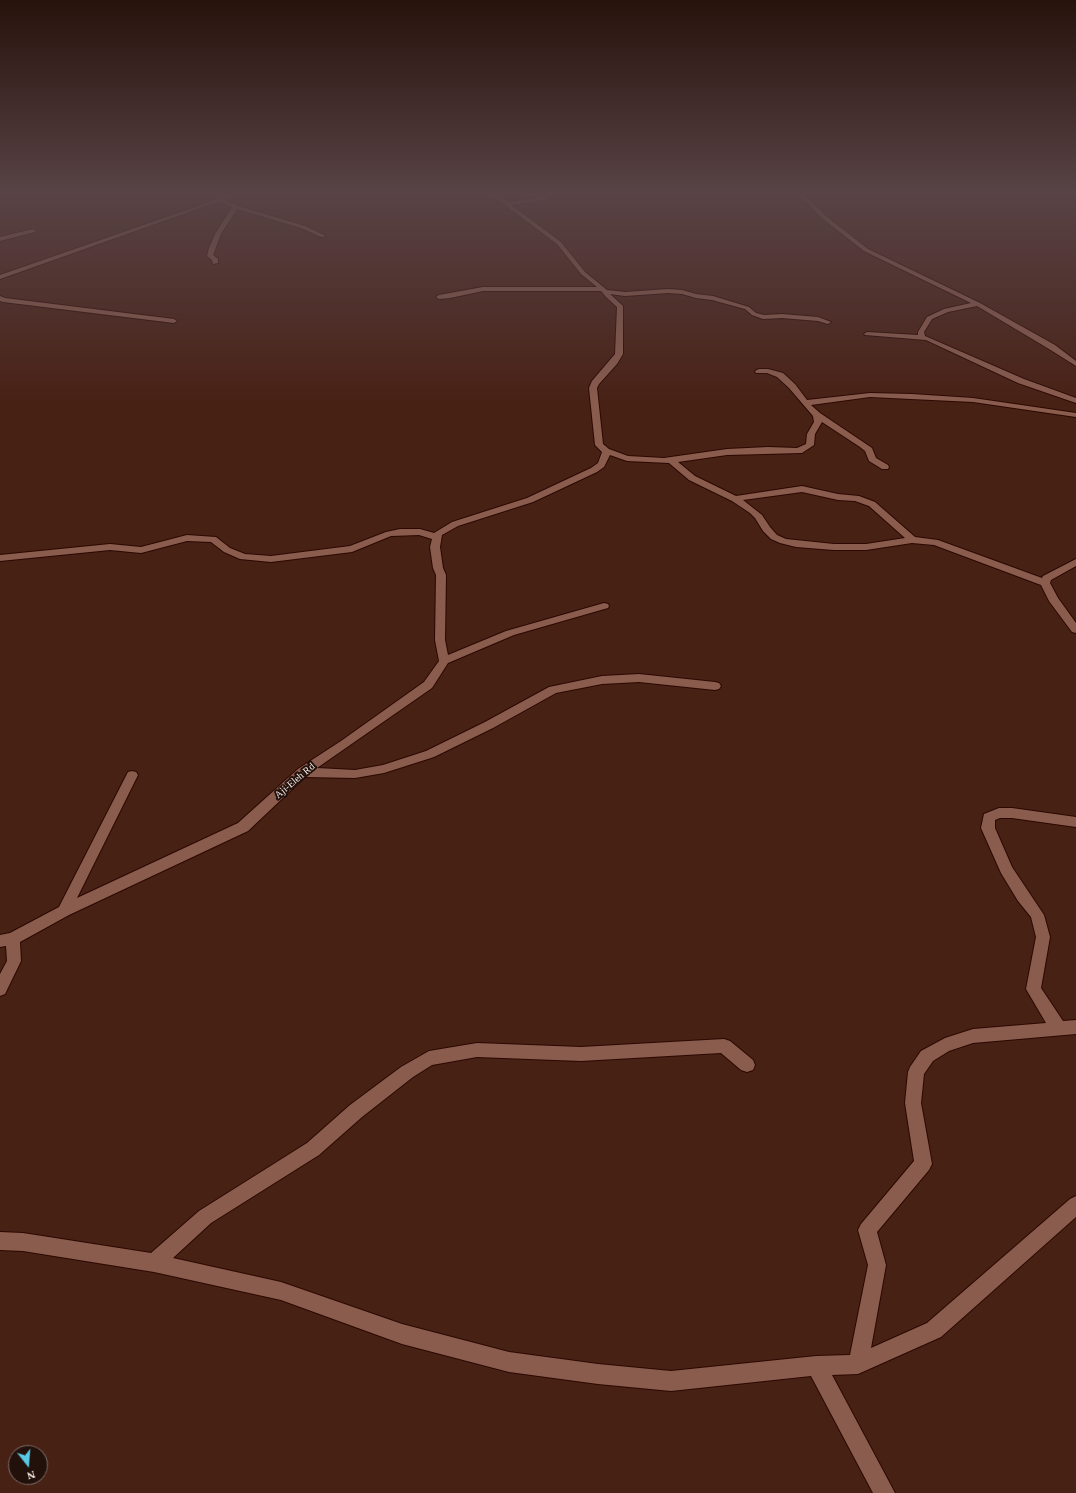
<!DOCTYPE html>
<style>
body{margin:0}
#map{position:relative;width:1076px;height:1493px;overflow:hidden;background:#482115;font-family:Georgia,serif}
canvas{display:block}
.north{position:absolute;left:8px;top:1445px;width:40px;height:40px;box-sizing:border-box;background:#22110b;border:1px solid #796a65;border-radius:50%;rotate:163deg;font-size:11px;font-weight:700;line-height:16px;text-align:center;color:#fbf0ed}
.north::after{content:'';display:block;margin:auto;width:14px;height:18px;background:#5ac8e5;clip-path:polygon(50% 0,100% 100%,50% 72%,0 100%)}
</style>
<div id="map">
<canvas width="1076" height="1493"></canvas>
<div class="north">N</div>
</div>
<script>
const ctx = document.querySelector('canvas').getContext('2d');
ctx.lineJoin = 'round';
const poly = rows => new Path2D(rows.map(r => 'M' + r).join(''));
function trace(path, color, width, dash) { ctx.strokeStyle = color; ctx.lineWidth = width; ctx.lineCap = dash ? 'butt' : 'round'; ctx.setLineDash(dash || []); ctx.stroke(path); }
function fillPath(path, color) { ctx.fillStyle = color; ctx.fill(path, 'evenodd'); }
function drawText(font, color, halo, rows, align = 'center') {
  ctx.font = font + ' Georgia,serif'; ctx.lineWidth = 4; ctx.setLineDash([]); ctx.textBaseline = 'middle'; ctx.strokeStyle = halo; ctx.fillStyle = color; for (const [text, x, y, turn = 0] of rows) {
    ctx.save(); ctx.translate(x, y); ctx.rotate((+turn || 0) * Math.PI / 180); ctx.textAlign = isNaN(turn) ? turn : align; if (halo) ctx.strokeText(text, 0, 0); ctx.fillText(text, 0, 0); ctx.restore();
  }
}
const minor = poly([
 [493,196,499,196,508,202,549,196,548,198,543,200,511,205,561,242,585,272,607,290,625,292,668,289,682,290,696,294,713,296,749,307,756,313,764,315,782,314,818,317,831,322,828,324,818,321,782,318,763,319,752,315,745,309,712,300,696,298,682,294,668,293,625,296,610,294,623,306,623,354,617,364,599,384,597,388,603,444,609,449,628,456,664,458,727,449,768,447,797,448,806,444,807,434,814,422,813,416,789,388,777,377,767,373,756,373,755,371,759,369,768,369,783,373,795,384,807,400,870,393,912,394,973,398,1076,413,1076,417,973,402,870,397,811,405,820,413,872,448,876,458,888,465,889,467,888,469,882,469,869,461,865,451,860,447,822,422,815,434,814,445,802,453,727,455,678,462,695,476,736,496,802,486,838,494,859,496,875,502,915,537,938,540,1042,578,1043,576,1076,559,1076,566,1051,580,1050,583,1058,598,1076,623,1076,633,1072,632,1049,601,1041,585,934,545,912,543,866,550,834,550,796,547,780,543,771,539,763,531,755,518,750,513,732,501,689,480,669,463,627,461,610,455,604,467,597,472,533,502,458,526,442,535,440,547,443,568,446,575,445,640,448,655,506,631,604,603,608,604,609,606,608,608,514,635,448,663,432,688,317,768,355,770,383,765,426,751,485,722,549,687,602,676,639,674,715,682,719,683,721,686,719,689,715,690,639,682,602,684,556,693,493,728,434,757,384,773,355,778,305,777,248,831,69,915,20,942,21,961,5,994,0,996,0,974,7,961,6,946,0,947,0,935,10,933,59,907,128,772,132,771,136,772,138,775,77,898,238,823,298,769,341,741,424,682,439,661,435,640,436,575,433,568,430,547,432,539,419,535,391,536,352,552,271,562,240,559,224,552,211,542,187,541,141,553,110,550,0,561,0,555,110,544,141,547,187,535,216,537,230,548,245,554,271,556,350,546,386,532,400,529,420,529,434,533,452,522,527,498,591,468,598,463,602,452,595,445,589,388,592,381,615,354,617,307,606,297,601,291,483,291,450,298,439,299,436,297,439,295,483,287,597,287,581,274,557,244,493,196],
 [802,492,838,500,855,501,869,506,905,538,866,544,834,544,786,539,777,535,770,527,762,515,743,500,802,492],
 [800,196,805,196,827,217,868,249,980,303,1055,345,1076,361,1076,366,1049,349,977,306,948,312,932,319,924,332,925,336,1024,379,1076,398,1076,403,1018,383,926,340,865,335,864,334,867,332,918,335,918,332,927,317,944,309,971,303,864,251,823,219,800,196],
 [219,198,235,205,305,226,326,236,321,237,301,228,237,209,221,234,213,255,218,259,218,263,213,264,212,260,207,256,209,248,215,234,232,207,217,201,217,199,219,198],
 [33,229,36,231,35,232,0,241,0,237,33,229],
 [0,296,5,298,174,319,177,321,174,323,3,302,0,301,0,296],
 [999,808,1012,808,1076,817,1076,827,1012,818,1000,818,995,820,995,828,1012,867,1044,915,1050,937,1041,988,1063,1021,1076,1020,1076,1034,973,1043,949,1051,933,1061,924,1074,921,1103,932,1164,929,1170,877,1232,886,1265,871,1348,927,1323,1070,1199,1076,1196,1076,1217,941,1337,858,1374,832,1375,895,1493,873,1493,811,1376,671,1391,598,1384,509,1372,402,1344,281,1300,154,1272,23,1251,0,1250,0,1232,23,1233,151,1253,199,1211,307,1143,350,1105,401,1067,429,1051,477,1043,581,1047,724,1039,730,1041,753,1060,755,1065,753,1070,747,1072,741,1070,721,1053,581,1061,477,1057,432,1065,413,1077,362,1117,319,1155,211,1223,173,1258,281,1282,402,1324,509,1352,598,1364,671,1371,816,1356,850,1355,868,1265,858,1230,861,1224,914,1161,905,1103,908,1072,910,1067,921,1051,945,1038,973,1029,1046,1023,1026,989,1036,937,1031,917,1018,901,1001,873,981,828,984,814,999,808]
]);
const secondary = poly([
 [227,196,234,196,0,279,0,275,227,196]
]);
trace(minor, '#2c0800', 2);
trace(secondary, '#2c0800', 2);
fillPath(minor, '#895c4e');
fillPath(secondary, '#895c4e');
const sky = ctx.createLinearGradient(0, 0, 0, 405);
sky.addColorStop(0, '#28120c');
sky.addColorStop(0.48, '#584346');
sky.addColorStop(1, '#58434600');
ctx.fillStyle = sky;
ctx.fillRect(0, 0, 1076, 405);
drawText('10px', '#fbf0ed', '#22110b', [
 ["Aji-Eleh Rd",295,781,-40]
]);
</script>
